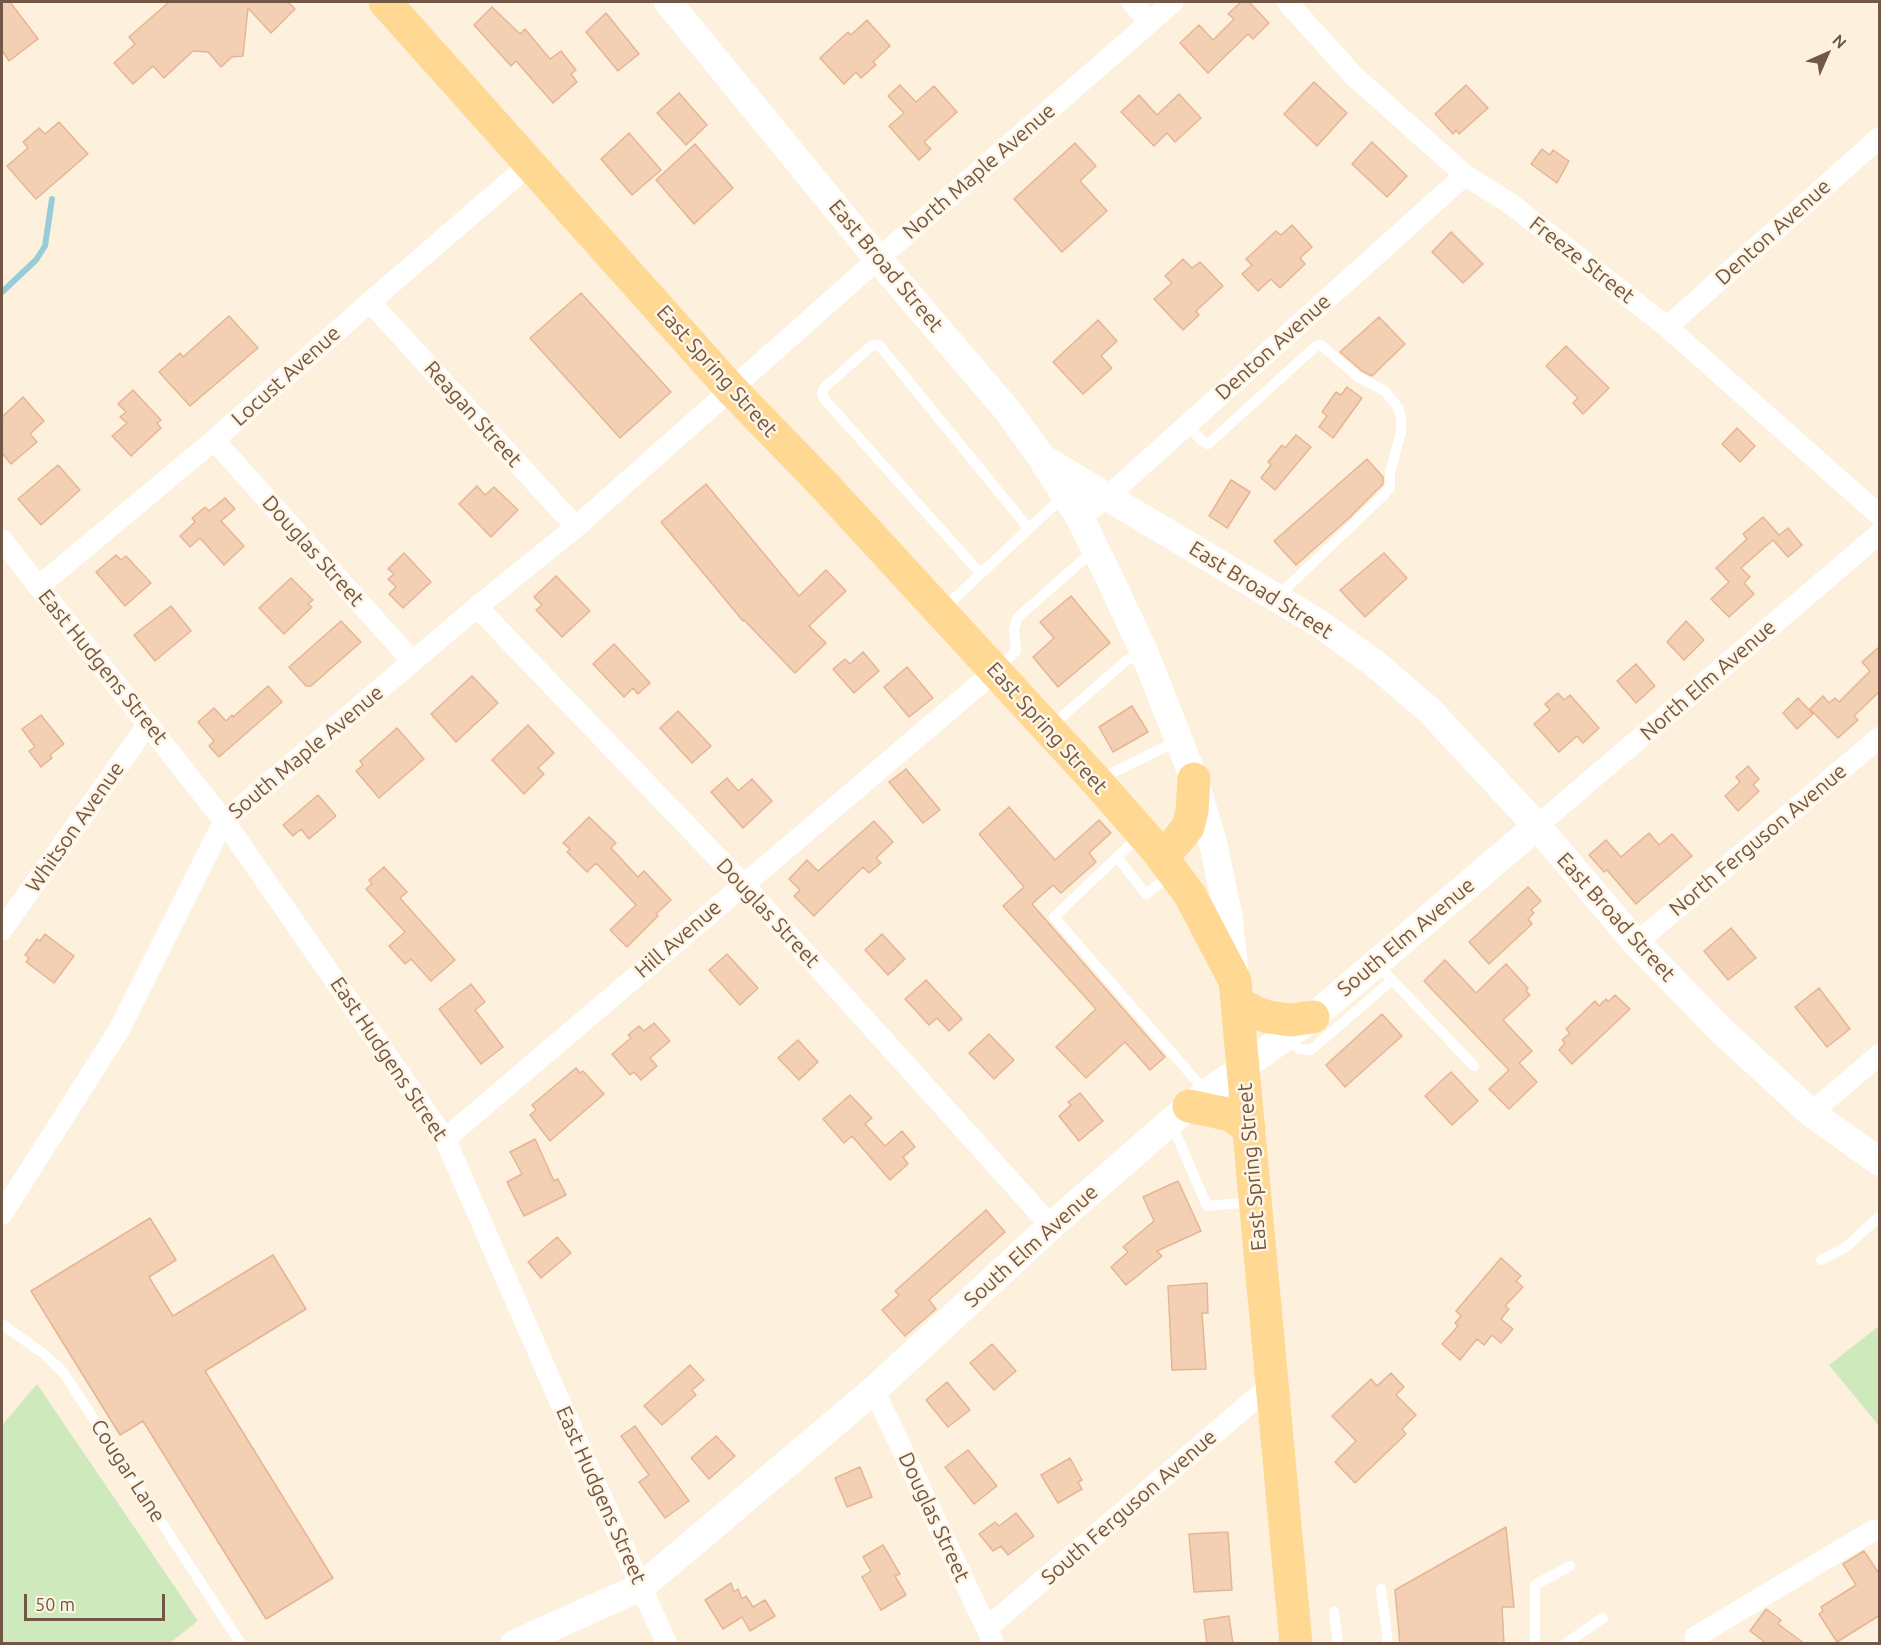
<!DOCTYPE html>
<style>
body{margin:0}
#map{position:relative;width:1881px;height:1645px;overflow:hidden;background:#fdf1de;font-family:Ubuntu,sans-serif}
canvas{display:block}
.frame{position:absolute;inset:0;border:3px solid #735746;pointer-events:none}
.north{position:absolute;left:1797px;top:24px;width:60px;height:60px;-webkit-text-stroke:4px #fff5e4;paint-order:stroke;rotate:45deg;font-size:16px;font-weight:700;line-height:24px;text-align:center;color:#735746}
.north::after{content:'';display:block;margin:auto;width:21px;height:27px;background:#735746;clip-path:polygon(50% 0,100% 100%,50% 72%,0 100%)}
.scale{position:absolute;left:24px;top:1594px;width:141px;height:27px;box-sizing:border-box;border:3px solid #735746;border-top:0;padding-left:8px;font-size:18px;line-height:21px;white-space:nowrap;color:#735746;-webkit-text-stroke:4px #fff5e4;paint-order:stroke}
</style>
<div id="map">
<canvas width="1881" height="1645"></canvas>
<div class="frame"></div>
<div class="north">N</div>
<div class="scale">50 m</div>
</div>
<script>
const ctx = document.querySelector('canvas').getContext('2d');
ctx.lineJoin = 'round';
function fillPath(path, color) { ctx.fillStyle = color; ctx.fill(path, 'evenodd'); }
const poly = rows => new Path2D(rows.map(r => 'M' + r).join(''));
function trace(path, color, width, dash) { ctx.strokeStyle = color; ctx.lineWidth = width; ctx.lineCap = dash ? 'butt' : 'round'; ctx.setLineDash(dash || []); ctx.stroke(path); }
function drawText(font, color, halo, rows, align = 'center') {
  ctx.font = font + ' Ubuntu,sans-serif'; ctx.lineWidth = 5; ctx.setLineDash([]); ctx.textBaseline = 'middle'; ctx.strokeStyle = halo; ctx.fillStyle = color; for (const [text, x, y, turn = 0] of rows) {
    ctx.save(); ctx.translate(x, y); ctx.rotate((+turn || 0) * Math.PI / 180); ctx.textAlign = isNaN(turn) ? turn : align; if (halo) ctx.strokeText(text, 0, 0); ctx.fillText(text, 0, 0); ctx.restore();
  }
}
fillPath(poly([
 [1879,1326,1879,1426,1829,1365],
 [37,1384,198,1621,170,1643,2,1643,2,1425]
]), '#ceeabc');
trace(poly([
 [2,292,36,260,45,246,52,199]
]), '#98cdd8', 6);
const building = poly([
 [2,2,10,2,38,39,9,61,2,50,2,2],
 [169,2,288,2,295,9,271,33,248,8,243,56,232,57,221,67,208,52,193,51,164,78,153,66,133,84,114,63,135,44,129,37,169,2],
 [1241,2,1249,2,1269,23,1253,39,1248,34,1208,73,1180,43,1199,25,1213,40,1234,19,1228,14,1241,2],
 [492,7,520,34,525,29,550,59,561,51,576,70,571,74,577,82,553,103,516,61,511,66,474,25,492,7],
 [606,13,639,54,618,71,586,32,606,13],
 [867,20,890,46,873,62,876,65,861,78,856,72,844,84,820,58,848,32,851,35,867,20],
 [1314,82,1347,113,1317,146,1284,114,1314,82],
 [900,85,916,102,934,86,957,112,924,142,931,149,919,160,889,126,904,113,888,96,900,85],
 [1466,85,1488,108,1459,134,1456,130,1453,134,1435,114,1466,85],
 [679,93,707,125,686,145,657,113,679,93],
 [1179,94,1201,118,1175,142,1167,133,1154,146,1121,112,1139,95,1157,115,1179,94],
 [59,122,88,154,36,199,7,166,28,148,23,142,39,128,45,134,59,122],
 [629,133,661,170,632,195,601,159,629,133],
 [1372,142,1407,176,1387,197,1352,164,1372,142],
 [1075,143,1096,166,1080,181,1107,211,1062,252,1014,199,1075,143],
 [695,144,733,188,694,224,656,180,695,144],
 [1542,149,1550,155,1553,150,1569,161,1557,183,1531,164,1542,149],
 [1292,225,1312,247,1300,258,1305,264,1280,288,1271,279,1258,291,1242,274,1252,265,1246,259,1276,231,1281,235,1292,225],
 [1451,232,1483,264,1463,283,1432,252,1451,232],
 [1183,259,1192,268,1200,262,1223,286,1196,311,1199,315,1183,330,1154,299,1172,283,1165,276,1183,259],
 [581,293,671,392,620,438,530,338,581,293],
 [229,316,258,348,190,406,159,372,180,353,183,357,229,316],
 [1379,317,1405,344,1372,376,1362,371,1340,352,1379,317],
 [1098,320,1117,341,1101,356,1112,368,1083,394,1053,362,1098,320],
 [1566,346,1609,388,1583,414,1573,403,1578,398,1546,366,1566,346],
 [1347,387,1362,398,1333,438,1319,427,1327,416,1322,412,1336,392,1341,395,1347,387],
 [133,390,161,420,157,423,161,428,131,456,112,436,127,423,120,417,126,412,118,404,133,390],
 [23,397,44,421,30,434,37,442,11,464,2,453,2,417,23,397],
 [1737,428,1755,446,1740,462,1722,444,1737,428],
 [1296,435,1311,447,1275,490,1261,478,1271,465,1268,462,1282,445,1285,448,1296,435],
 [1367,459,1383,477,1383,484,1349,518,1296,565,1274,541,1367,459],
 [58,465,80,490,41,525,18,499,58,465],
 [1231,480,1250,492,1227,528,1209,516,1231,480],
 [706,484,799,596,826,570,846,591,809,626,826,643,795,673,744,620,743,621,661,522,706,484],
 [477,486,485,495,494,487,518,510,491,537,459,504,477,486],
 [225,498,235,509,221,521,244,546,224,565,200,538,190,547,180,536,195,522,192,518,205,507,209,511,225,498],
 [1763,517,1779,535,1788,528,1802,545,1788,557,1773,540,1741,568,1750,577,1744,583,1754,594,1729,617,1711,599,1729,582,1716,568,1747,539,1743,534,1763,517],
 [404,553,431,582,403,608,389,594,396,587,388,579,394,574,388,569,404,553],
 [1384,553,1407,578,1365,617,1340,590,1384,553],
 [116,555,121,560,126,556,151,583,125,606,96,572,116,555],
 [556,576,590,611,562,637,536,610,542,605,534,597,556,576],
 [291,578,313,600,308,604,312,607,284,634,259,608,291,578],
 [1071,596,1110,643,1058,687,1033,657,1054,638,1040,622,1071,596],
 [171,606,191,631,155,661,134,635,171,606],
 [341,621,361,642,311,686,306,686,289,667,341,621],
 [1686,621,1704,640,1684,660,1667,642,1686,621],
 [614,644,650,683,638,694,633,688,624,697,593,664,614,644],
 [1880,646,1880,691,1854,716,1858,720,1838,738,1810,709,1823,696,1829,703,1835,698,1839,702,1870,671,1862,662,1880,646],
 [863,652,879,671,854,693,833,669,845,659,850,664,863,652],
 [1636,664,1655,686,1636,703,1617,681,1636,664],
 [907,667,933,698,909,717,884,687,907,667],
 [472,676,498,703,456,742,431,714,472,676],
 [268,686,282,702,219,757,209,746,214,741,198,722,214,708,226,721,232,715,233,717,268,686],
 [1558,693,1564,700,1570,695,1599,728,1583,743,1577,736,1559,752,1534,724,1550,710,1545,704,1558,693],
 [1798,698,1813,714,1797,729,1783,713,1798,698],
 [1132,706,1148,732,1113,752,1099,727,1132,706],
 [678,711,711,746,692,763,660,728,678,711],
 [41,715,64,744,50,755,52,758,41,767,29,751,35,747,22,729,41,715],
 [528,725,554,753,538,768,544,774,524,794,492,760,528,725],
 [397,728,424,759,379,798,356,771,363,765,360,761,397,728],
 [1748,766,1759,779,1753,785,1759,791,1738,811,1725,796,1740,782,1736,777,1748,766],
 [906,769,940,810,923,823,889,782,906,769],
 [727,778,738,791,752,779,772,801,743,828,711,792,727,778],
 [318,795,336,816,309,839,301,829,293,836,283,825,318,795],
 [1009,807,1055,860,1099,820,1111,833,1089,853,1096,862,1061,893,1053,885,1032,904,1165,1057,1150,1070,1125,1042,1086,1078,1056,1047,1096,1009,1003,906,1024,887,979,834,1009,807],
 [589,817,616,843,611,848,638,877,644,871,671,900,656,914,658,916,627,947,610,930,636,905,596,863,587,872,567,852,570,849,563,843,589,817],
 [874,821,893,842,876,858,881,863,869,873,863,867,814,916,794,896,800,890,789,879,807,860,818,871,874,821],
 [1649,833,1659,845,1672,834,1692,856,1636,904,1607,870,1604,872,1589,855,1606,840,1621,857,1649,833],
 [384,867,407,892,400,898,455,960,431,981,411,959,405,964,389,946,405,932,366,889,372,884,369,880,384,867],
 [1528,887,1541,901,1531,910,1534,913,1528,919,1532,924,1489,964,1469,942,1528,887],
 [1731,928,1756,958,1728,980,1704,951,1731,928],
 [45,934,74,956,54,983,26,962,29,958,25,955,37,939,40,941,45,934],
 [882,934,905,959,888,975,865,950,882,934],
 [727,954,758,988,740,1005,709,970,727,954],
 [1445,960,1476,993,1506,964,1528,988,1526,991,1530,995,1503,1020,1532,1051,1519,1063,1537,1082,1509,1109,1489,1089,1509,1070,1424,981,1445,960],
 [926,980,962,1019,949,1031,937,1018,929,1025,905,999,926,980],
 [471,984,485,1002,475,1010,503,1047,481,1064,439,1009,471,984],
 [1819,988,1850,1029,1827,1047,1795,1007,1819,988],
 [1615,995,1630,1009,1572,1064,1559,1050,1565,1043,1562,1040,1570,1033,1566,1029,1595,1001,1599,1006,1606,999,1608,1002,1615,995],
 [1382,1014,1402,1036,1345,1087,1326,1065,1382,1014],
 [654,1023,670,1041,650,1058,657,1066,641,1080,634,1072,630,1075,612,1054,631,1038,628,1035,639,1026,644,1031,654,1023],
 [989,1034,1014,1060,994,1079,969,1053,989,1034],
 [798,1040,818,1062,799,1080,778,1058,798,1040],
 [576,1068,580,1073,583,1071,604,1094,550,1141,530,1115,536,1110,532,1105,576,1068],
 [1451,1072,1478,1101,1452,1125,1425,1096,1451,1072],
 [1080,1093,1103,1121,1079,1141,1059,1116,1071,1105,1068,1102,1080,1093],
 [850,1095,872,1118,865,1124,885,1146,902,1131,915,1147,903,1157,908,1164,890,1180,852,1136,844,1143,823,1119,850,1095],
 [535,1139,554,1181,558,1179,566,1195,524,1216,507,1182,522,1174,510,1152,535,1139],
 [1178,1181,1201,1231,1157,1251,1162,1256,1126,1285,1111,1267,1128,1252,1123,1247,1154,1221,1143,1197,1178,1181],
 [986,1210,1005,1232,929,1300,936,1309,905,1336,882,1310,899,1295,895,1291,986,1210],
 [150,1218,176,1260,149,1277,173,1316,273,1255,306,1309,205,1371,333,1578,266,1619,143,1421,120,1435,31,1291,150,1218],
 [557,1237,571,1253,541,1278,528,1262,557,1237],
 [1501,1258,1521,1276,1516,1281,1523,1287,1505,1306,1509,1309,1501,1319,1513,1329,1501,1343,1492,1335,1484,1345,1477,1339,1460,1360,1442,1344,1458,1326,1455,1323,1461,1316,1456,1311,1501,1258],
 [1207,1283,1208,1313,1202,1313,1206,1369,1172,1370,1168,1286,1207,1283],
 [992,1344,1016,1371,994,1390,970,1363,992,1344],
 [690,1365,704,1380,692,1390,696,1395,662,1425,644,1406,690,1365],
 [1391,1373,1404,1387,1396,1395,1416,1415,1402,1429,1406,1434,1355,1483,1335,1462,1356,1441,1332,1416,1371,1379,1377,1386,1391,1373],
 [947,1382,970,1410,948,1427,926,1400,947,1382],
 [635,1426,689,1501,665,1518,639,1482,649,1475,621,1436,635,1426],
 [716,1436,735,1456,709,1479,691,1458,716,1436],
 [968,1450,997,1486,974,1504,945,1467,968,1450],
 [1070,1458,1082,1480,1078,1482,1082,1489,1058,1503,1041,1475,1070,1458],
 [860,1467,872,1497,847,1507,835,1478,860,1467],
 [1016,1513,1034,1536,1008,1555,1001,1546,993,1551,979,1534,995,1522,999,1526,1016,1513],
 [1506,1527,1514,1607,1502,1607,1504,1644,1400,1644,1395,1590,1506,1527],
 [1228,1532,1232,1590,1194,1592,1189,1534,1228,1532],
 [883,1545,900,1574,895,1576,906,1595,881,1610,862,1577,871,1571,863,1557,883,1545],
 [1864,1551,1880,1575,1880,1615,1837,1642,1819,1614,1823,1611,1821,1607,1856,1585,1843,1564,1864,1551],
 [731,1583,734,1592,738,1589,742,1599,746,1596,753,1607,765,1600,775,1616,750,1631,742,1617,723,1629,705,1600,731,1583],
 [1766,1609,1781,1620,1778,1624,1805,1644,1767,1644,1750,1631,1766,1609],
 [1229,1616,1233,1644,1207,1644,1204,1620,1229,1616]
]);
fillPath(building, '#f3cfb4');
trace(building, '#e6b594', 1.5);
trace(poly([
 [1187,425,1203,442,1208,444,1316,346,1321,345,1358,377,1385,391,1399,409,1401,418,1401,432,1390,473,1390,487,1384,495,1277,597],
 [981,574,825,400,822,394,824,388,871,346,879,345,1029,529],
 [943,609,1065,495],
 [999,668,1016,651,1014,630,1017,618,1084,559,1096,552],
 [1050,727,1127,660,1144,655],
 [1101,782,1108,775,1177,741],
 [1117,857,1139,837],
 [1171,875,1146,894,1117,857,1054,917,1206,1092],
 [1376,963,1474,1066],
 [1287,1039,1299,1049,1311,1050,1392,980],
 [1171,1122,1207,1206,1253,1202],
 [1821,1260,1846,1247,1880,1216],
 [2,1324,44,1354,63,1372,241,1644],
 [1381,1589,1388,1644],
 [1334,1612,1338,1644],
 [1535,1644,1535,1585,1570,1566],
 [1565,1644,1603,1618]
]), '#fff', 10);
trace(poly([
 [1132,2,1149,23],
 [1287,2,1355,77,1465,175,1511,204,1667,327,1880,516],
 [370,302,576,527],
 [1667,327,1880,137],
 [214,440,413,662],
 [1080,518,1107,497,1465,175],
 [2,540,224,821,445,1139,641,1587,667,1644],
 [38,587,214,440,370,302,531,163],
 [477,607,743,884,1051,1226],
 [1537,826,1880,533],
 [2,930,148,724],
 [1636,943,1880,737],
 [1811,1113,1880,1054],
 [445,1139,995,671],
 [2,1214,119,1030,224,821,477,607,576,527,878,259,1173,2],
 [874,1390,994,1644],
 [987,1628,1271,1385],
 [1695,1637,1874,1530]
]), '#fff', 21);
trace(poly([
 [668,2,878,259,1008,411,1042,458,1317,622,1374,663,1429,710,1537,826,1636,943,1722,1031,1811,1113,1880,1162],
 [1045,464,1080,518,1109,577,1145,654,1194,779,1213,843,1228,914,1235,976],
 [514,1644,641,1587,874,1390,1051,1226,1189,1106,1313,1017,1537,826]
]), '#fff', 28);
trace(poly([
 [385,2,731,389,825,486,1099,784,1156,849,1190,895,1235,981,1296,1644],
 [1161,855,1176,842,1188,827,1192,811,1194,779],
 [1238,1003,1254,1012,1268,1017,1291,1020,1313,1017],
 [1189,1106,1231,1115,1249,1128]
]), '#ffd993', 33);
drawText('21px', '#735746', '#fff5e4', [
 ["North Maple Avenue",979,171,-41],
 ["Denton Avenue",1773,232,-42],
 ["Freeze Street",1582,260,38],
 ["East Broad Street",886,266,50],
 ["Denton Avenue",1273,347,-42],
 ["East Spring Street",717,371,48],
 ["Locust Avenue",286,376,-42],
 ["Reagan Street",473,414,48],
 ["Douglas Street",313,551,48],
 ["East Broad Street",1261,590,32],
 ["East Hudgens Street",103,667,51],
 ["North Elm Avenue",1708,680,-41],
 ["East Spring Street",1047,728,48],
 ["South Maple Avenue",306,752,-40],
 ["Whitson Avenue",75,827,-55],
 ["North Ferguson Avenue",1758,840,-40],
 ["Douglas Street",768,913,47],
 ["East Broad Street",1616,917,48],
 ["South Elm Avenue",1406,937,-40],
 ["Hill Avenue",678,939,-41],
 ["East Hudgens Street",389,1059,56],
 ["East Spring Street",1252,1167,-95],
 ["South Elm Avenue",1031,1246,-42],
 ["Cougar Lane",128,1471,57],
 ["East Hudgens Street",601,1495,66],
 ["South Ferguson Avenue",1129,1507,-41],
 ["Douglas Street",934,1517,65]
]);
</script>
